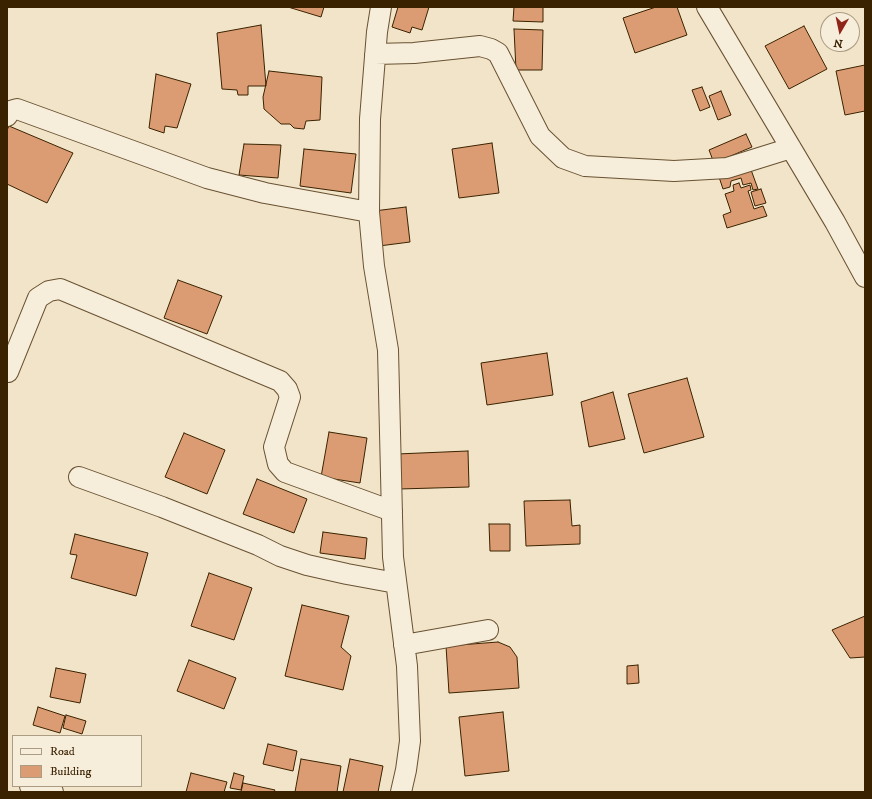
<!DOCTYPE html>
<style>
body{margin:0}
#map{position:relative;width:872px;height:799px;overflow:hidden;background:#f2e4c8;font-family:"IM FELL DW Pica",serif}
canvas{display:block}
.frame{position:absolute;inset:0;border:8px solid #3a2200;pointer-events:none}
.legend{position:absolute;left:12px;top:735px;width:130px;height:52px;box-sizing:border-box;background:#f7eddb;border:1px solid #ab9c83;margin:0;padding:5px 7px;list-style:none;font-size:12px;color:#3a2200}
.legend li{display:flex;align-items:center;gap:8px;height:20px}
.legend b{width:20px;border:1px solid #ab9c83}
.north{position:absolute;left:820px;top:12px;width:40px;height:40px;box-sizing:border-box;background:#f7eddb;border:1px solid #ab9c83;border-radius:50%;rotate:189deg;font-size:11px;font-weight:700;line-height:16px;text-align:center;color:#3a2200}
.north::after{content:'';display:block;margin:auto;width:14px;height:18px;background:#8f2418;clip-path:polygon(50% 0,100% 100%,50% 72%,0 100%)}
</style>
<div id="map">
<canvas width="872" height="799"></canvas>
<div class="frame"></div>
<ul class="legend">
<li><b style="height:5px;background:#f7eddb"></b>Road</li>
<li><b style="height:11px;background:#dc9c73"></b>Building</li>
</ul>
<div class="north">N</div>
</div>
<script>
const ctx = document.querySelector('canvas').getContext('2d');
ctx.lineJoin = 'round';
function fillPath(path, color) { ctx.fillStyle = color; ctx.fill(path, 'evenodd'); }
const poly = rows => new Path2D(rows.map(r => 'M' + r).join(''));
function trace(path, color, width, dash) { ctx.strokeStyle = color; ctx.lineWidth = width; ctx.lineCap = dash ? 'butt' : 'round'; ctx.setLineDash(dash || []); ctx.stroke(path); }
const building = poly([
 [288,7,324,7,321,17,288,7],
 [398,7,429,7,422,30,412,27,410,33,392,27,398,7],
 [514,7,543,7,543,22,513,21,514,7],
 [656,7,677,7,687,35,635,53,623,18,656,7],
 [261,25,266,86,248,86,248,95,238,95,237,90,222,89,217,33,261,25],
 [804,26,827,69,789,89,765,46,804,26],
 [514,29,543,30,542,70,516,70,514,29],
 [865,65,865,111,845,115,836,71,865,65],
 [269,71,322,77,320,120,306,121,304,129,294,128,290,124,281,124,264,109,263,97,269,71],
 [156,74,191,84,177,128,165,126,164,133,149,128,156,74],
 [702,87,710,107,700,111,692,90,702,87],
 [721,91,731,115,718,120,709,96,721,91],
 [9,126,73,153,47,203,7,184,7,130,9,126],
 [746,134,752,147,714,163,709,150,746,134],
 [492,143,499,193,459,198,452,149,492,143],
 [244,144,281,145,278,178,239,175,244,144],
 [304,149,356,154,351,193,300,186,304,149],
 [750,167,758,189,753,190,751,183,743,185,741,178,731,181,730,187,723,189,719,177,750,167],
 [739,183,741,188,750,185,751,190,748,191,754,209,763,206,767,216,727,228,723,215,731,212,725,194,734,191,733,185,739,183],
 [761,189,766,203,755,206,751,192,761,189],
 [406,207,410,242,379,246,374,211,406,207],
 [178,280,222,296,207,334,164,318,178,280],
 [547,353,553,395,487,405,481,363,547,353],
 [687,378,704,437,644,453,628,394,687,378],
 [613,392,625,439,589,447,581,402,613,392],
 [329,432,367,438,360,483,321,477,329,432],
 [184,433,225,450,207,494,165,477,184,433],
 [468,451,469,487,399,489,397,454,468,451],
 [257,479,307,499,294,533,243,514,257,479],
 [570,500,572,526,580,525,580,544,526,546,524,501,570,500],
 [489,524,510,524,510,551,490,551,489,524],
 [323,532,367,538,365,559,320,553,323,532],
 [75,534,148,553,136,596,71,578,77,555,70,554,75,534],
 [209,573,252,588,234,640,191,626,209,573],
 [302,605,349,616,341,647,351,656,343,690,285,676,302,605],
 [865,616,865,657,850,658,832,630,865,616],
 [498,642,510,647,517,657,519,688,449,693,446,646,498,642],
 [189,660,236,678,224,709,177,691,189,660],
 [638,665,639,683,627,684,627,666,638,665],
 [56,668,86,674,80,703,50,697,56,668],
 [38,707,65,716,60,733,33,725,38,707],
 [503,712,509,771,465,776,459,717,503,712],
 [66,715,86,721,82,734,63,728,66,715],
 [268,744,297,751,293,771,263,764,268,744],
 [301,759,341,766,337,792,295,792,301,759],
 [350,759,383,766,378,792,343,792,350,759],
 [191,773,227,782,224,792,186,792,191,773],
 [234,773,244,776,241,790,230,788,234,773],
 [243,783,275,790,274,792,241,792,243,783]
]);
fillPath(building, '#dc9c73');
trace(building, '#3a2200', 1);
const minor = poly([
 [381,7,377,32,370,119,369,212,374,266,388,350,393,557,407,666,410,741,406,770,401,792],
 [707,7,835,222,865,277],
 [375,54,414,53,480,46,491,49,498,53,540,136,563,158,585,166,674,171,727,168,791,148],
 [7,116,10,111,17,109,207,178,265,193,369,212],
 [8,372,38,298,49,291,60,289,280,381,287,389,290,397,274,447,278,464,285,472,392,511],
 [79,477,162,507,258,545,280,556,307,565,347,574,396,583],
 [404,645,488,630],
 [30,786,53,792]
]);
trace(minor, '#685232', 22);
trace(minor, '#f7eddb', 20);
</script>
